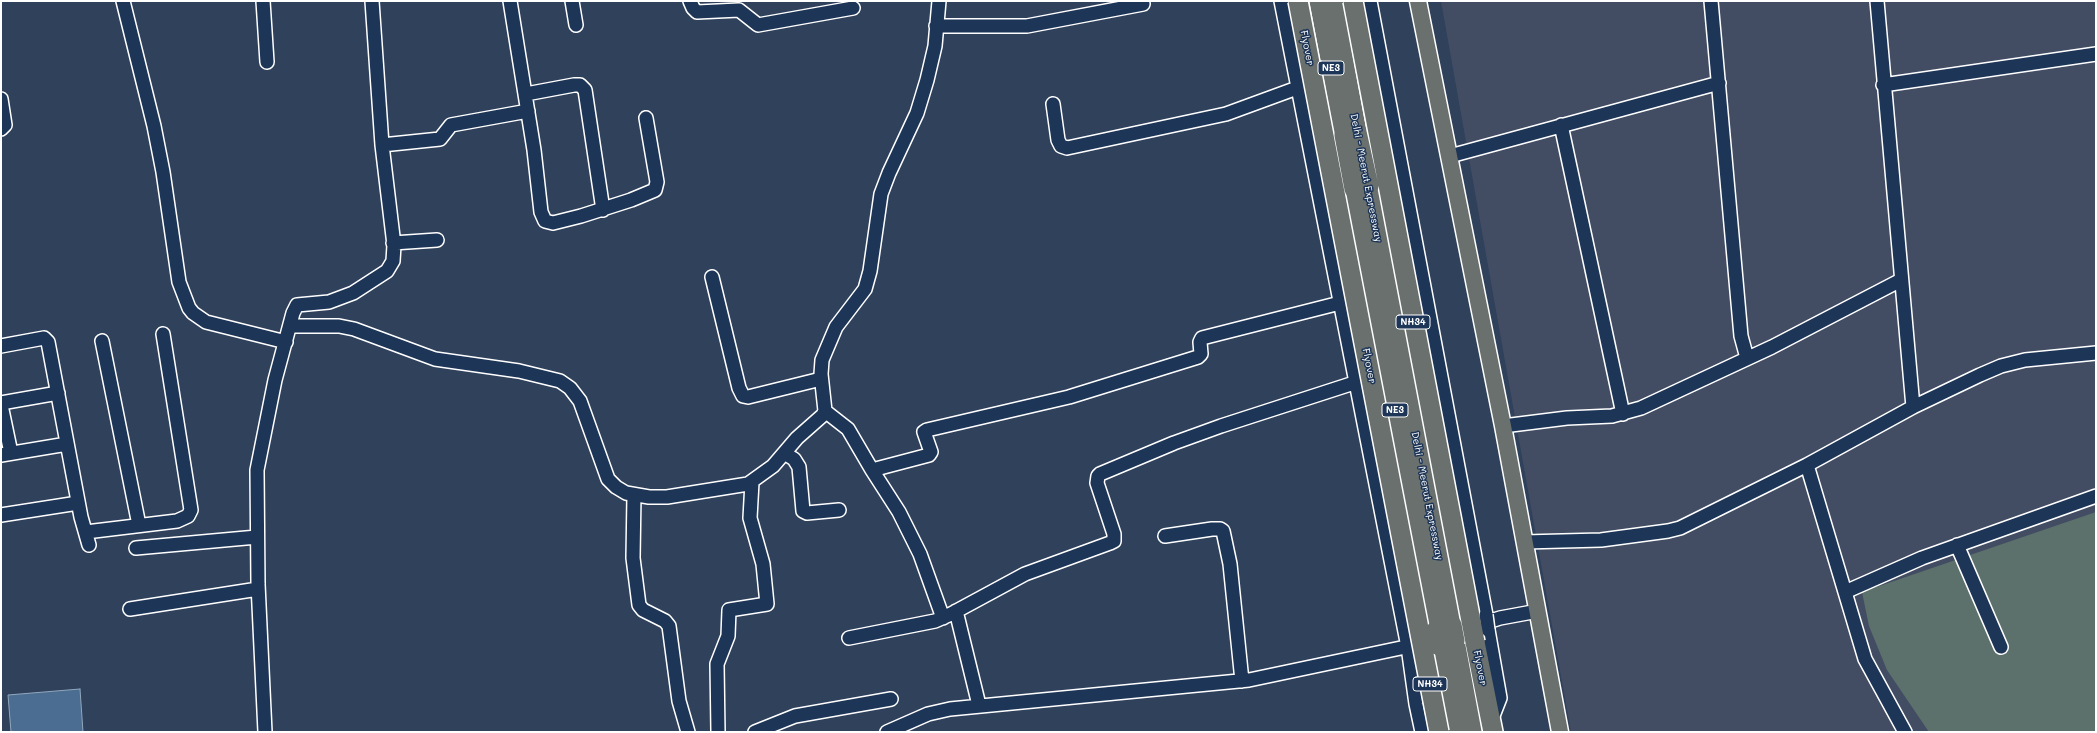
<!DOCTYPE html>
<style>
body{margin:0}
#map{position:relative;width:2097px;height:733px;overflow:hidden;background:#30415c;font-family:Mali,sans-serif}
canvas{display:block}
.frame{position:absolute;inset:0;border:2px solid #fff;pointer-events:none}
</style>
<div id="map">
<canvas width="2097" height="733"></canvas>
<div class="frame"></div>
</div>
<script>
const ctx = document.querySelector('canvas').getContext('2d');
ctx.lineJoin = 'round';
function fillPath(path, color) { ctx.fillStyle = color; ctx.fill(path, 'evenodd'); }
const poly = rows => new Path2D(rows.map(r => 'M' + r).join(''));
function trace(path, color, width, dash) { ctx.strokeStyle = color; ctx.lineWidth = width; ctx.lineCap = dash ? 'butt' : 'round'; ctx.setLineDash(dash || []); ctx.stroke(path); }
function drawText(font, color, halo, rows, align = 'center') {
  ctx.font = font + ' Mali,sans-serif'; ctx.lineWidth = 3; ctx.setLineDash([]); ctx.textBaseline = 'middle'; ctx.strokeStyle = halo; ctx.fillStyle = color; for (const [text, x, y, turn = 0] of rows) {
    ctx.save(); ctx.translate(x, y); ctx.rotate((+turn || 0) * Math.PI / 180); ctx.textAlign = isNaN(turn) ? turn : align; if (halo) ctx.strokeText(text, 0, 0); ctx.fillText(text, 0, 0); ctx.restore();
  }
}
fillPath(poly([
 [1441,1,2096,1,2096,732,1571,732]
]), '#424d63');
fillPath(poly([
 [2096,512,2096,732,1929,732,1887,670,1869,626,1862,592]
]), '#5d716c');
const water = poly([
 [80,689,83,732,11,732,8,695,80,689]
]);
fillPath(water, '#4a6d91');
trace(water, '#92a7bd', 1);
const minor = poly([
 [123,1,154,126,163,172,179,282,189,308,193,313,206,322,286,342],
 [263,1,267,62],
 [510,1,534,150,541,212,545,221,553,223,581,216,631,200,655,190,657,182,646,118],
 [572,1,576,25],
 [690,1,693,8,697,12,739,10,758,25,853,8],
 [1281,1,1408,647,1416,704,1422,732],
 [1370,1,1486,615],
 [1711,1,1741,336,1747,358],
 [1877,1,1913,407],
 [936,26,1027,26,1143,4],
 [1883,85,2096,54],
 [526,94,574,85,580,85,585,90,603,210],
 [1,99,5,125,1,129],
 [1053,104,1058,140,1061,146,1067,148,1226,114,1297,88],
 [1561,125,1623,414],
 [382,145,440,139,451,125,528,111],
 [1450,156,1719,83],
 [393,243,437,240],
 [712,277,739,388,743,396,748,397,821,379],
 [290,326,339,326,354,329,435,359,519,371,560,381,570,388,580,401,608,479,616,487,626,493,649,497,667,497,748,484,773,466,797,438,823,415,825,411,821,374,822,360,836,327,865,289,870,271,881,194,889,173,917,113,927,80,935,46,939,1],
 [102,341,139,525],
 [1,346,44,338,48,342,81,517,89,545],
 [1,403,58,393],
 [1,405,11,453],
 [825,411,848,429,872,470,899,512,920,554,943,618],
 [1503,426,1567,418,1612,416,1641,408,1772,347,1901,280],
 [784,453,794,459,799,467,803,511,807,513,839,510],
 [1,455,67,444],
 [1807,465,1865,659,1905,732],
 [872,470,929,455,931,452,924,432,927,430,1069,397,1198,357,1201,354,1200,342,1202,338,1340,303],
 [634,495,633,558,639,605,643,610,665,621,669,626,679,701,688,732],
 [1,515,78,503],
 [86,532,177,521,188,516,191,510,163,334],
 [1165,536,1212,529,1220,529,1223,531,1230,564,1242,681],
 [1524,542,1601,540,1668,531,1680,528,1807,465,1913,407,1980,375,2001,366,2025,360,2096,353],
 [1957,545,2001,647],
 [136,548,257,537],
 [1845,592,1922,558,2096,496],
 [130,609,258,589],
 [956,611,979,705],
 [1488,630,1500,698,1491,721],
 [1445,636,1500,618,1538,611],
 [849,638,935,621,951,614,1025,574,1110,543,1114,541,1114,534,1097,483,1098,476,1100,474,1174,443,1221,426,1354,383],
 [265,732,258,584,257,470,275,380,293,313,297,305,329,302,353,293,387,271,393,261,394,245,382,145,372,1],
 [718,732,717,664,728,636,729,610,767,604,763,564,750,518,752,482],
 [755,732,795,716,891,699],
 [887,732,928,714,950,709,1249,680,1415,645]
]);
const major = poly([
 [1418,1,1503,426,1560,732]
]);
const highway = poly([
 [1319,1,1344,135],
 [1333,1,1357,132],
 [1369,186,1452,625],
 [1354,189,1436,630],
 [1455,641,1472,732],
 [1475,642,1493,732],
 [1439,646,1455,732]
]);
trace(minor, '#fff', 16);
trace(major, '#fff', 19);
trace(highway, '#fff', 22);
trace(minor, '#1d3557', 13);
trace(major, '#6a706d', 16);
trace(highway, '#6a706d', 19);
const minorBridge = poly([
 [1486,615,1488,630]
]);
const highwayBridge = poly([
 [1298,1,1439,732],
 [1353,1,1475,642],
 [1357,132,1369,186],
 [1344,135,1354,189],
 [1452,625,1455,641],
 [1436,630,1439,646]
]);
trace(minorBridge, '#fff', 16, []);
trace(highwayBridge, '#fff', 22, []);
trace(minorBridge, '#1d3557', 13);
trace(highwayBridge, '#6a706d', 19);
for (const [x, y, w] of [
 [1331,68,26],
 [1413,322,34],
 [1395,410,26],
 [1430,684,34]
]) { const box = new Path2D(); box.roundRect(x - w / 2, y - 7, w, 14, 3); ctx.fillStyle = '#1d3557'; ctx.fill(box); trace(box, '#fff', 1); }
drawText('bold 9px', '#fff', null, [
 ["NE3",1331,68],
 ["NH34",1413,322],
 ["NE3",1395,410],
 ["NH34",1430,684]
]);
drawText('10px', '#fff', '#1d3557', [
 ["Flyover",1307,48,79],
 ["Delhi - Meerut Expressway",1366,178,79],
 ["Flyover",1369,366,79],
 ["Delhi - Meerut Expressway",1427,496,79],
 ["Flyover",1480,668,79]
]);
</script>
